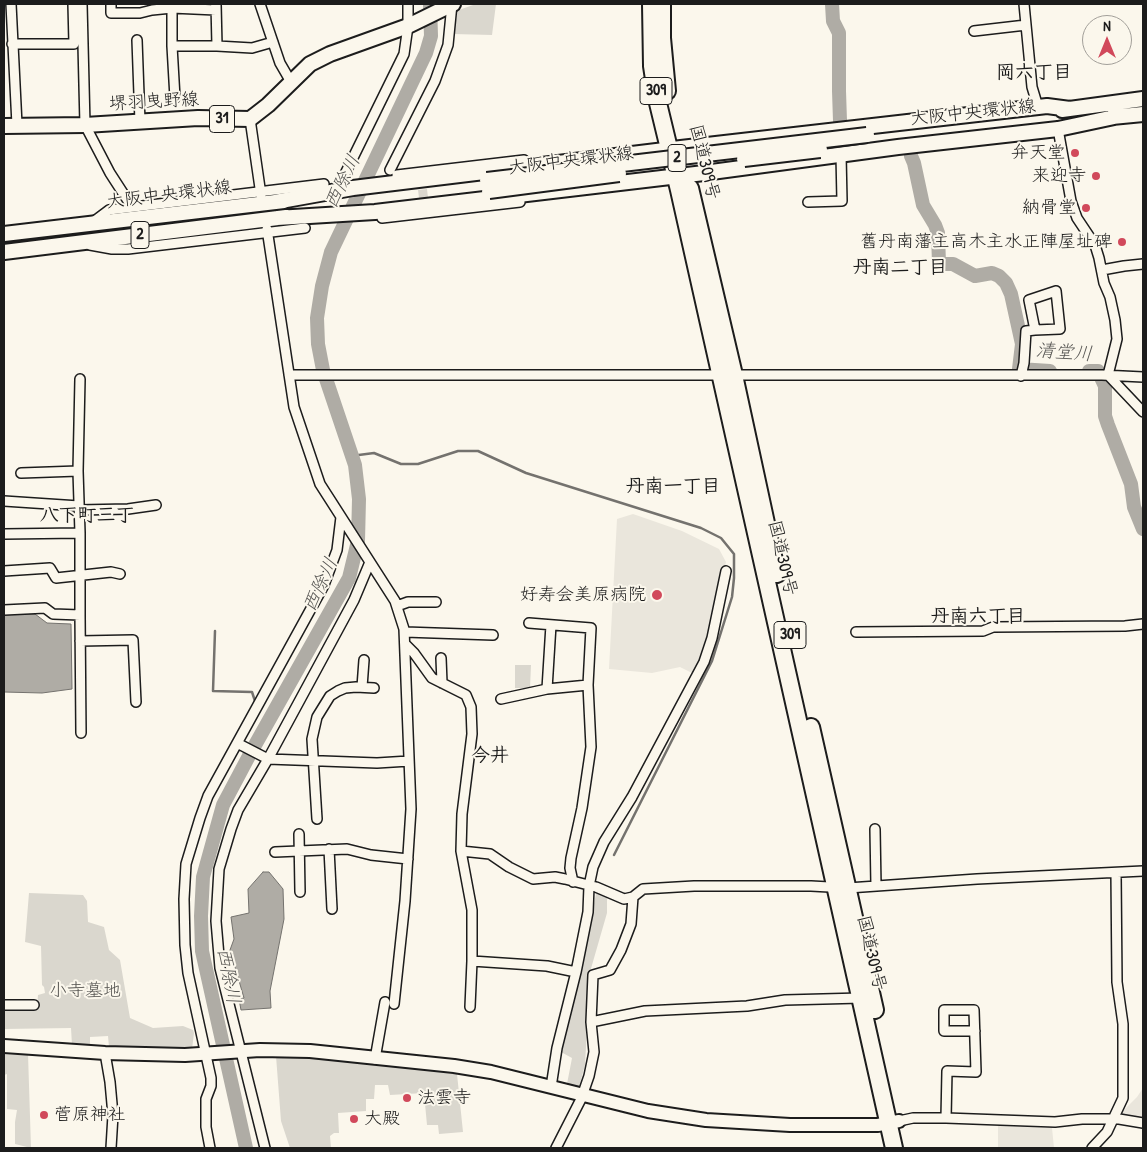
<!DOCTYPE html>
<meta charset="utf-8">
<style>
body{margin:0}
#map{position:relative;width:1147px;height:1152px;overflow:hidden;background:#fbf7ec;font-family:"Patrick Hand",sans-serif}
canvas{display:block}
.frame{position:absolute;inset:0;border:5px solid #1c1c1c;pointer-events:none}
.north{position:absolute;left:1082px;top:15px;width:50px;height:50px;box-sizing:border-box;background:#fbf7ec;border:1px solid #a29f99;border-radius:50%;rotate:0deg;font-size:14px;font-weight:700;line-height:20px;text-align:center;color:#1c1c1c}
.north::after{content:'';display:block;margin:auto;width:18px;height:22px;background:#d1495b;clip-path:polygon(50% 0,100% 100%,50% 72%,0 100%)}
</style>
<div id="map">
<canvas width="1147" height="1152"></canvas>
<div class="frame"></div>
<div class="north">N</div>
</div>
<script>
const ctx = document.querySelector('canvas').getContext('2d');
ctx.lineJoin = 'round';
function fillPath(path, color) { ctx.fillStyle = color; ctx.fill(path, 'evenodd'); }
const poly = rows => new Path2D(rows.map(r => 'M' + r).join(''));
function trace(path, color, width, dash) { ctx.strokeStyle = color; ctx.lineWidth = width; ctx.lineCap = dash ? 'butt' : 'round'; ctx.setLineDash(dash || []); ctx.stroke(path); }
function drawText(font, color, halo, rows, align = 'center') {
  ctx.font = font + ' "Patrick Hand","Klee One",sans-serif'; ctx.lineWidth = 4; ctx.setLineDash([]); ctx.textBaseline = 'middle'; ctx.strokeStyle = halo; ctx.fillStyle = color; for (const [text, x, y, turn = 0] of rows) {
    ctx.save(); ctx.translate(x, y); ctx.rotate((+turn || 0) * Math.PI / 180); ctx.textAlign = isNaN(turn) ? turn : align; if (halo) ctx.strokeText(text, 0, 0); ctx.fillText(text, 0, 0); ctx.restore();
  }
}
fillPath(poly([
 [633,514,682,531,719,549,726,562,708,631,694,674,680,667,652,673,609,669,617,519],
 [1143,1088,1143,1120,1119,1115,1137,1097],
 [998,1126,1052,1128,1054,1148,998,1148]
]), '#eae6dc');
fillPath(poly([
 [476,4,496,4,492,35,453,34,457,15,456,11],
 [515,665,531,665,530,688,515,688],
 [29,893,83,895,87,901,88,922,104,927,109,950,120,960,130,1018,153,1028,183,1026,193,1030,194,1033,192,1049,109,1047,108,1036,90,1037,90,1046,72,1045,71,1028,4,1029,4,1007,37,1007,38,995,45,993,44,987,42,985,41,946,25,942],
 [600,893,607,895,607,913,590,972,585,1065,579,1087,567,1084,572,1058,561,1052,580,971,596,894],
 [4,1054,22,1055,28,1054,31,1148,15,1144,15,1122,17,1110,7,1109,7,1074,4,1075],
 [276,1056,303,1056,457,1074,463,1132,439,1134,438,1125,427,1125,424,1093,390,1095,388,1085,375,1085,374,1099,366,1099,366,1111,338,1113,339,1133,334,1133,330,1136,331,1148,290,1148,281,1121]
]), '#dad7ce');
const water = poly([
 [4,614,35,614,47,623,71,624,72,689,42,693,4,692,4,614],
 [263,872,269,872,283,889,284,919,270,991,271,1008,241,1010,239,999,244,998,230,950,234,939,231,917,249,913,248,889,263,872]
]);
fillPath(water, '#afaca5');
trace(water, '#74726e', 1);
trace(poly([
 [351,456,374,453,401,464,418,464,458,451,478,451,526,473,701,528,721,538,734,554,734,578,732,597,712,661,614,855],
 [215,631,213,691,252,692,255,701]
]), '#74726e', 2.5);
trace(poly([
 [832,4,833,21,839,33,839,91,840,121],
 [911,156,914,163,923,205,935,225,938,233,939,264,953,264,975,276,992,273,999,276,1006,283,1011,294,1022,344,1019,369,1050,371],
 [1089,371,1098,371,1105,386,1105,416,1108,425,1131,484,1134,507,1143,529],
 [246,1148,202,951,201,916,203,877,223,805,250,754,349,578,358,541,359,499,355,465,323,370,318,344,317,318,322,286,331,252,426,53,431,36,430,4]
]), '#afaca5', 14);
trace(poly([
 [421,176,425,211]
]), '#dad6cd', 9, [9, 4.5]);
const street = poly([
 [11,4,17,125],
 [82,4,85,125,110,173,132,207],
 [111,4,111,13,140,13,152,10,172,8],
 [216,4,217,46],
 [260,4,280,63,291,82],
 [1024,4,1032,87,1038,107],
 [974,31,1026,25],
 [137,40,140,122],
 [12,44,74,44,73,4],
 [172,46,217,46,252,48,273,42],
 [175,98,172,46,172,8,216,10],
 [250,119,261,195],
 [1058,129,1071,201,1077,218,1095,245,1099,258,1104,283,1110,297,1115,320,1117,339,1108,375],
 [390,170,435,81,448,45,452,4],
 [345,174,404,54,408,26,408,4],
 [397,175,524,160],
 [808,202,842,201,841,155],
 [382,218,520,202],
 [93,222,109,210,324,184],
 [267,229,294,407,320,484,395,601,404,629,411,809,405,901,394,1004],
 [90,245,112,249,128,249,305,228],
 [1102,270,1124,266,1143,264],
 [289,375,1102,375,1143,377],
 [1108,375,1143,412],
 [1021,376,1024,363,1026,331,1035,330,1060,329,1056,291,1029,300,1035,330],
 [21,473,78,471],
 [4,501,79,506],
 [79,510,128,509,156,505],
 [4,534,80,533],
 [4,571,50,568,56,578,111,572,120,574],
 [397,606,408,602,436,602],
 [4,610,45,608,53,614,80,615,80,533,78,471,80,379],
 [80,615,81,733],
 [529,623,591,628,588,685,591,747,582,808,571,858,570,868,573,882],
 [405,632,493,635],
 [856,632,983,631,993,627,1125,626,1143,624],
 [80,641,133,640,136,702],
 [405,644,414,653,432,678,466,695,471,707,472,734,462,814,461,851,472,910,472,961,547,966,576,972],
 [441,658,442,683],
 [362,687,364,660],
 [547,689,551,625],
 [501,699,547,689,588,685],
 [237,743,268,759,377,763,409,761],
 [317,819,312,739,317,717,330,696,338,691,345,688,356,687,374,688],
 [875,829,876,886],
 [299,834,300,892],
 [329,849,332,909],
 [461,851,490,854,509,867,533,879,555,877,565,879,596,887,624,899,633,897,643,889,694,886,811,886,848,888,977,879,1143,871],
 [275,852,347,849,371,855,408,859],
 [4,1005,34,1005],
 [470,1007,472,961],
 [591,1022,645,1011,747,1006,785,1000,861,998],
 [105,1053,110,1082,113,1115,111,1148],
 [375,1059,385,1002],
 [551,1087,557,1048,576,972,588,912,589,886,593,867,604,842,632,797,704,662,712,638,726,571],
 [946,1118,947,1071,976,1072,974,1010,944,1010,944,1031,975,1031],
 [899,1121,913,1118,946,1118,1055,1122,1082,1119,1119,1119,1143,1123],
 [210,1148,206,1127,206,1099,211,1086,211,1078,188,973,185,945,184,899,186,864,200,818,208,796,324,585,337,550,341,517],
 [265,1148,220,968,216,921,219,869,231,829,238,810,268,759,354,600,370,562],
 [556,1148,581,1099,589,1076,594,1052,591,1022,593,975,610,970,621,950,631,924,633,897],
 [1092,1148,1107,1132,1123,1098,1123,1024,1117,982,1116,873]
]);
const secondary = poly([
 [4,1046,105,1053,185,1055,260,1050,310,1051,454,1066,491,1072,648,1111,706,1120,790,1125,878,1125,899,1121]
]);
const primary = poly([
 [1062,110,1143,99],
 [1112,117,1143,114],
 [4,126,85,125,198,118,250,119,268,105,310,64,330,54,408,26,453,4],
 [275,202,353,188,681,148,1047,106,1070,109],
 [277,218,375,212,704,173,898,147,1058,129,1119,116],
 [4,234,284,201],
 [4,252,286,217]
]);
const highway = poly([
 [651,4,652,66,657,99,679,190,894,1148],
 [662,4,662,38,667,91],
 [690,188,734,375,777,574],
 [811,727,875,1010]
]);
trace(street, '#1c1c1c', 12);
trace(secondary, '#1c1c1c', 16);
trace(primary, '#1c1c1c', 18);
trace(highway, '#1c1c1c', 20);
trace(street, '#fbf7ec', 9);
trace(secondary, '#fbf7ec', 12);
trace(primary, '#fbf7ec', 14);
trace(highway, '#fbf7ec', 16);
const primaryBridge = poly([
 [744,159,820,150],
 [487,180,867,135],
 [489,191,619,174]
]);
trace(primaryBridge, '#1c1c1c', 18, []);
trace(primaryBridge, '#fbf7ec', 14);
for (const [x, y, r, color] of [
 [1075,153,5,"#d1495b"],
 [1096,176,5,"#d1495b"],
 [1086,208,5,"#d1495b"],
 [1122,242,5,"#d1495b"],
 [657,595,6,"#d1495b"],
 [407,1098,5,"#d1495b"],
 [44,1115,5,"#d1495b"],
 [354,1119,5,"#d1495b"]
]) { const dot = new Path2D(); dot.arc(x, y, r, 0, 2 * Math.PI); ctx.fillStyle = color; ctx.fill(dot); trace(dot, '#fbf7ec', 2); }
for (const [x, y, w] of [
 [656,91,32],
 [222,119,25],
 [677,158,18],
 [140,235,18],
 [790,635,32]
]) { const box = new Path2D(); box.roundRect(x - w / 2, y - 13.5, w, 27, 4); ctx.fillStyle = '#fbf7ec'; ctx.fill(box); trace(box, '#1c1c1c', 1); }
drawText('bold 16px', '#1c1c1c', null, [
 ["309",656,91],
 ["31",222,119],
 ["2",677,158],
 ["2",140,235],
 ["309",790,635]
]);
drawText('18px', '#1c1c1c', '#fbf7ec', [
 ["堺羽曳野線",154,102,-3],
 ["大阪中央環状線",973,113,-6],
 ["大阪中央環状線",571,161,-7],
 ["国道309号",704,162,76],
 ["大阪中央環状線",169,195,-7],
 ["国道309号",782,558,77],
 ["国道309号",871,953,77]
]);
drawText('18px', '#1c1c1c', '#fbf7ec', [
 ["弁天堂",1065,153],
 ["来迎寺",1086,176],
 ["納骨堂",1076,208],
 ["舊丹南藩主高木主水正陣屋址碑",1112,242],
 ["好寿会美原病院",646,595],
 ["法雲寺",417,1098,"left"],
 ["菅原神社",54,1115,"left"],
 ["大殿",364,1119,"left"]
], 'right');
drawText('18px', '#555451', '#fbf7ec', [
 ["小寺墓地",85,991]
]);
drawText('bold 19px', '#1c1c1c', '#fbf7ec', [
 ["岡六丁目",1034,73],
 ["丹南二丁目",900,268],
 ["丹南一丁目",673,487],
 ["八下町三丁",87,516],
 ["丹南六丁目",978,617],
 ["今井",490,756]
]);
drawText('italic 19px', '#575653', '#fbf7ec', [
 ["西除川",343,182,-64],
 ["清堂川",1064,353,4],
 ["西除川",321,585,-65],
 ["西除川",228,976,79]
]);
</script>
